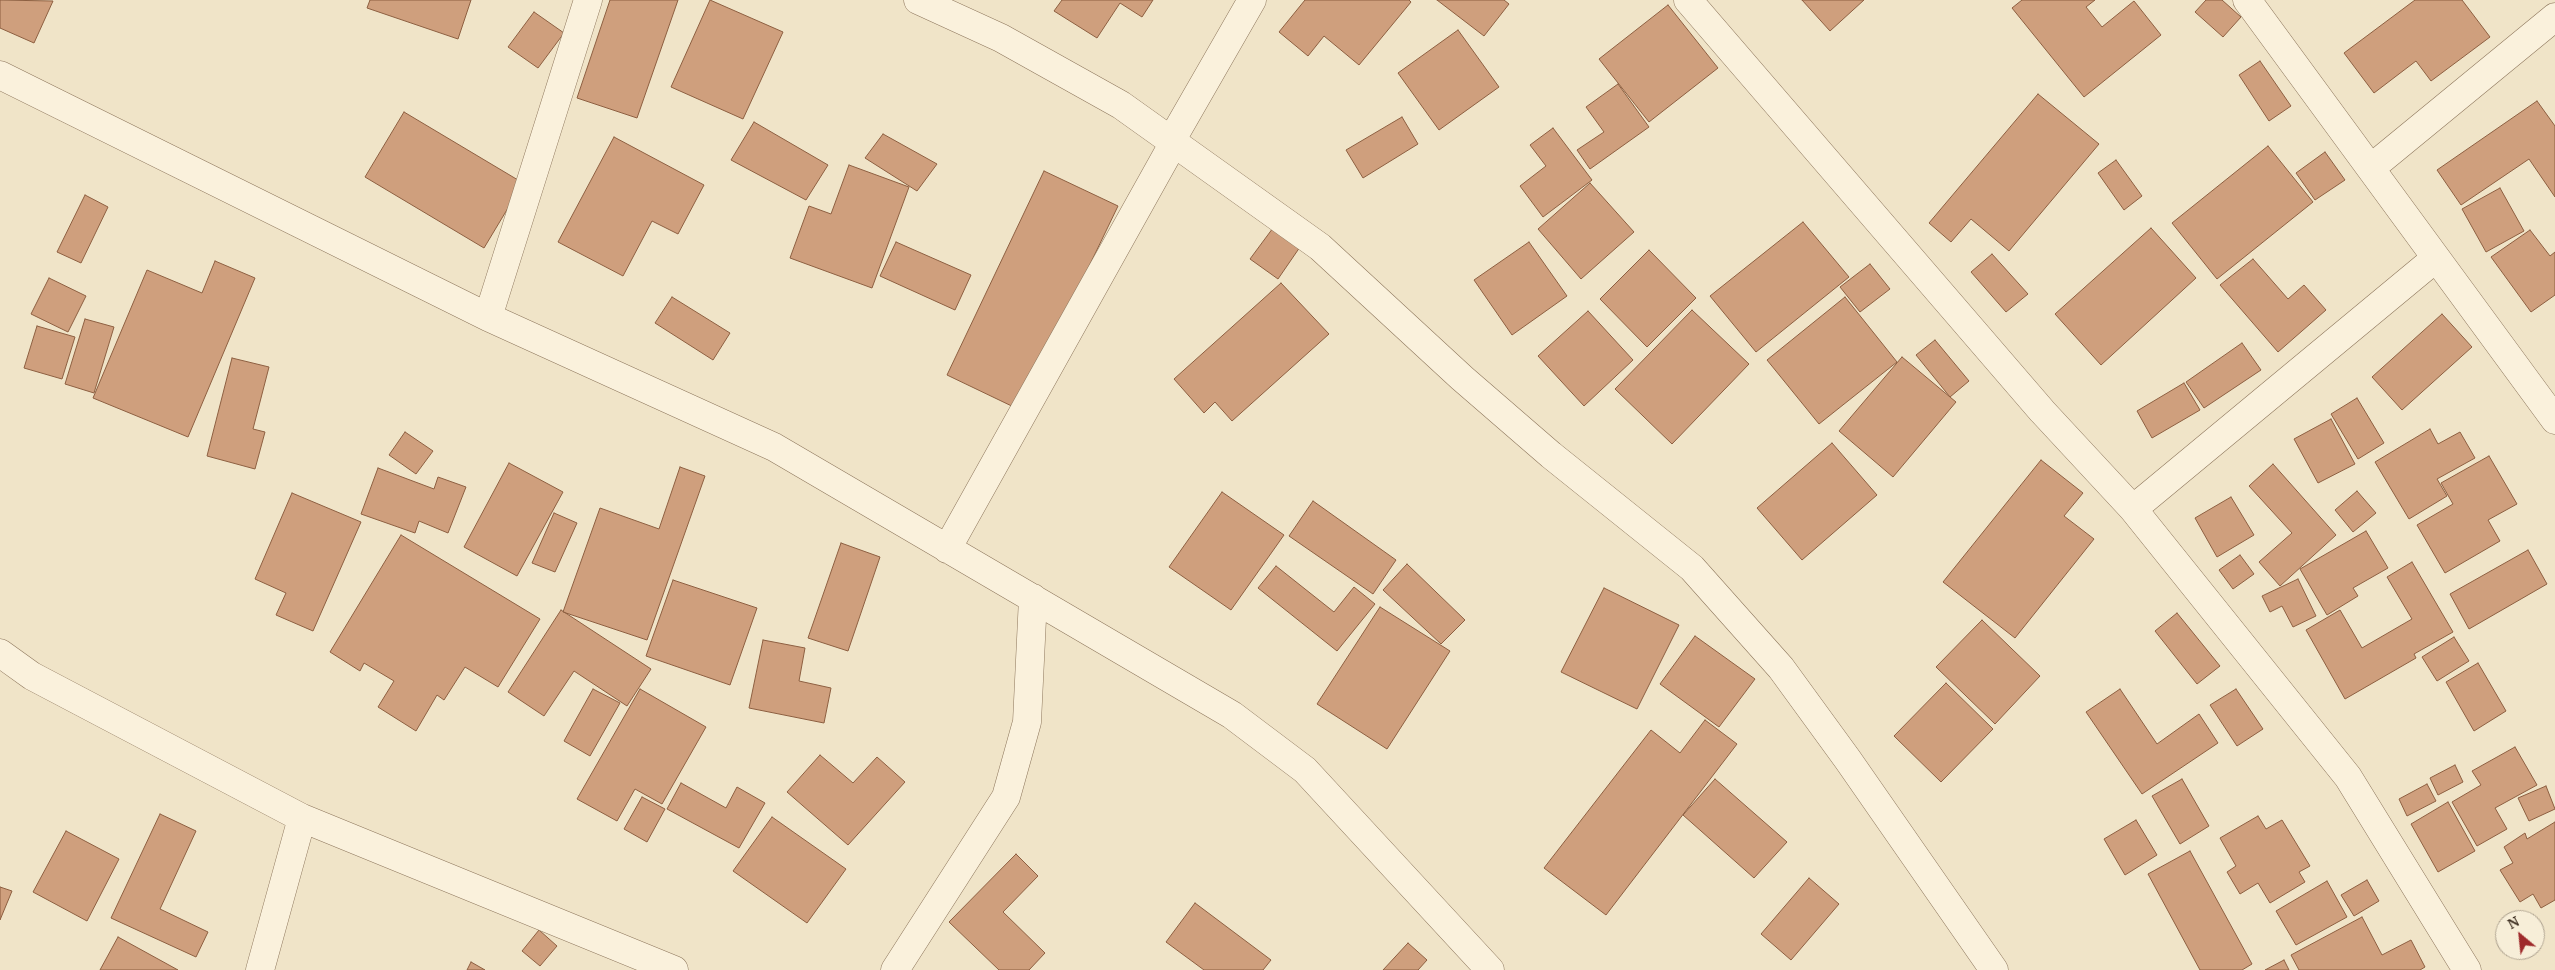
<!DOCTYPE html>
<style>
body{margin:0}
#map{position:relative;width:2555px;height:970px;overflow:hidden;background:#f0e4c8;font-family:"PT Serif",serif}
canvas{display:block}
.north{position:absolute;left:2495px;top:910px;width:50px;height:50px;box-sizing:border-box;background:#f7eed8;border:1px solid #ada18e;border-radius:50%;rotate:332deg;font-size:14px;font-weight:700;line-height:20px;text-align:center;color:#3d2e20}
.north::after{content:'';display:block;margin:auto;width:18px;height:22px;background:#9e2a2b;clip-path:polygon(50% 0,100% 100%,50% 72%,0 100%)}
</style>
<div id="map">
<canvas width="2555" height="970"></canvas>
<div class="north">N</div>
</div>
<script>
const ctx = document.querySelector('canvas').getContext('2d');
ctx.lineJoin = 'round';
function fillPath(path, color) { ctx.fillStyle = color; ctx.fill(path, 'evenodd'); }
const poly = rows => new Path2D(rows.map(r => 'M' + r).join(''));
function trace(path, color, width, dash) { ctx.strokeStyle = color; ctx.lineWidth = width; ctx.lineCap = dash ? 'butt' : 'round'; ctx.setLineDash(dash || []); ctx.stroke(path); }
const building = poly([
 [0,0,53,1,34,43,0,28,0,0],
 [370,0,471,0,458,39,367,8,370,0],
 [610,0,678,0,637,118,577,98,610,0],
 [710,0,783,32,743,119,671,87,710,0],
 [1062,0,1153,0,1142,17,1120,3,1097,38,1054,11,1062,0],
 [1305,0,1409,0,1411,2,1359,65,1324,36,1308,56,1279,32,1305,0],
 [1437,0,1504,0,1509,4,1484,36,1437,0],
 [1802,0,1864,0,1830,31,1802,0],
 [2022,0,2095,0,2086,7,2102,27,2134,1,2161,35,2084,97,2012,8,2022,0],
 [2206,0,2222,0,2241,17,2223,37,2195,12,2206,0],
 [2415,0,2462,0,2490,37,2431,81,2416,61,2374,93,2344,53,2415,0],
 [1668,5,1718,68,1649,122,1599,59,1668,5],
 [534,12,564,33,538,68,508,47,534,12],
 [1458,30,1499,87,1439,130,1398,73,1458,30],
 [2260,61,2291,106,2269,121,2239,75,2260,61],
 [1618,84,1649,127,1590,169,1577,150,1604,132,1586,107,1618,84],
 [2038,94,2099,144,2009,251,1971,219,1951,242,1929,223,2038,94],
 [2537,101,2555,126,2555,197,2529,159,2461,205,2437,170,2537,101],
 [404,112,523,183,484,248,365,177,404,112],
 [1402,117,1418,144,1363,178,1346,150,1402,117],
 [754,122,828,165,806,200,731,160,754,122],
 [1553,128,1592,180,1543,217,1520,186,1546,166,1530,145,1553,128],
 [883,134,937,164,917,191,865,158,883,134],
 [614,137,704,185,678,234,652,221,623,276,558,242,614,137],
 [2268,146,2313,202,2217,279,2172,223,2268,146],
 [2325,152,2345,180,2315,200,2296,173,2325,152],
 [2116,160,2142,196,2124,210,2098,173,2116,160],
 [849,165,909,187,872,288,790,258,809,206,831,214,849,165],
 [1044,171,1118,206,1020,410,947,375,1044,171],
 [1590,183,1634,232,1581,279,1538,229,1590,183],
 [2500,188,2524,231,2486,252,2462,209,2500,188],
 [85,195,108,207,81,263,57,252,85,195],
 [1803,222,1849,277,1756,352,1710,296,1803,222],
 [1273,228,1300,247,1278,279,1250,259,1273,228],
 [2151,228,2196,278,2101,365,2055,314,2151,228],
 [2530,230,2550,256,2555,252,2555,295,2531,312,2491,257,2530,230],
 [896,242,971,275,955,310,880,276,896,242],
 [1529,242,1567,296,1512,335,1474,280,1529,242],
 [1649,250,1696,298,1647,347,1600,299,1649,250],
 [1992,254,2028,294,2006,312,1971,272,1992,254],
 [2253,259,2288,299,2304,285,2326,310,2278,352,2220,285,2253,259],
 [215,261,255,278,188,437,93,398,147,270,202,293,215,261],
 [1870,264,1890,289,1860,312,1840,287,1870,264],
 [49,278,86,296,68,332,31,314,49,278],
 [1281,283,1329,334,1232,421,1215,402,1204,413,1174,379,1281,283],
 [672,297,730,333,713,360,655,323,672,297],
 [1845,297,1897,362,1819,424,1767,360,1845,297],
 [1692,310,1749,364,1672,444,1615,389,1692,310],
 [1588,311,1633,360,1584,406,1538,356,1588,311],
 [2442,314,2472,347,2402,410,2372,377,2442,314],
 [85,319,114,327,94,393,65,384,85,319],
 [37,326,75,337,62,379,24,368,37,326],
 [1935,340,1969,381,1950,397,1916,355,1935,340],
 [2242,343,2261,370,2204,408,2186,382,2242,343],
 [1902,357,1956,402,1893,477,1839,431,1902,357],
 [232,358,269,367,253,429,265,432,255,469,207,456,232,358],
 [2184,383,2200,410,2152,438,2137,411,2184,383],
 [2357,398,2384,443,2358,459,2331,414,2357,398],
 [2331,419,2355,464,2318,483,2294,439,2331,419],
 [2430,429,2438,444,2460,432,2475,458,2437,479,2447,496,2409,519,2375,462,2430,429],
 [405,432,433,451,416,474,389,455,405,432],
 [1832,443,1877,495,1802,560,1757,508,1832,443],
 [2489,456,2517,504,2488,520,2500,541,2445,573,2417,525,2453,504,2441,483,2489,456],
 [2041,460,2083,493,2064,516,2094,539,2015,638,1943,582,2041,460],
 [509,463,563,492,517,576,464,547,509,463],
 [2273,464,2336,535,2280,586,2259,562,2292,533,2249,486,2273,464],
 [680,467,705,476,647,640,563,612,600,508,659,529,680,467],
 [378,468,434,489,438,477,466,487,448,533,419,521,415,533,361,514,378,468],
 [2357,491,2376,513,2353,532,2335,510,2357,491],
 [1222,492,1284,535,1231,610,1169,567,1222,492],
 [292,493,361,522,313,631,276,615,286,593,255,579,292,493],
 [2231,497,2254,535,2217,557,2195,518,2231,497],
 [1313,501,1396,560,1373,594,1289,536,1313,501],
 [554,513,577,523,555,572,532,563,554,513],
 [2366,531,2388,568,2353,588,2358,596,2327,615,2300,569,2366,531],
 [401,535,540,619,498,687,465,667,444,700,437,695,416,731,378,707,394,681,364,663,360,671,330,652,401,535],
 [841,543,880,557,848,651,808,638,841,543],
 [2528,550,2547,584,2469,629,2450,594,2528,550],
 [2240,555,2254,574,2233,589,2219,570,2240,555],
 [2412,562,2453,632,2414,654,2416,658,2345,699,2306,630,2340,610,2362,648,2412,619,2387,577,2412,562],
 [1407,564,1465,620,1441,644,1383,590,1407,564],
 [1276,566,1334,612,1354,587,1375,604,1337,651,1258,588,1276,566],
 [2298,579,2316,616,2293,627,2282,606,2270,612,2262,596,2298,579],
 [673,580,757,608,730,685,646,656,673,580],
 [1604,588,1679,625,1637,709,1561,672,1604,588],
 [1380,607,1450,651,1387,749,1317,704,1380,607],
 [561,610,651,669,627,706,574,671,544,716,508,692,561,610],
 [2177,613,2220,666,2197,684,2155,631,2177,613],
 [1982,620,2040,676,1995,724,1936,667,1982,620],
 [1695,636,1755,679,1719,727,1660,684,1695,636],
 [2454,637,2469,661,2437,681,2422,657,2454,637],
 [763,640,805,648,799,681,831,688,824,723,749,708,763,640],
 [2478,663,2506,711,2474,731,2446,682,2478,663],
 [1946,683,1993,729,1941,782,1894,736,1946,683],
 [593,689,620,703,590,756,564,741,593,689],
 [640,689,706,727,662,804,635,789,617,821,577,799,640,689],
 [2120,689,2157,744,2199,714,2218,743,2142,794,2086,712,2120,689],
 [2236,689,2263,729,2237,746,2210,705,2236,689],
 [1705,720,1737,744,1606,915,1544,868,1651,730,1680,753,1705,720],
 [2515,747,2537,785,2495,808,2507,829,2477,846,2452,802,2481,785,2472,771,2515,747],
 [820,755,853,783,877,757,905,782,848,845,787,792,820,755],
 [2455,765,2463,782,2438,795,2430,778,2455,765],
 [1715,779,1787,842,1754,878,1683,815,1715,779],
 [2182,779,2209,826,2180,844,2152,796,2182,779],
 [681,783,726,808,737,787,765,803,739,848,667,809,681,783],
 [2427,784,2436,801,2407,816,2399,799,2427,784],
 [2546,786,2555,809,2529,821,2518,798,2546,786],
 [642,797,665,809,647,842,624,829,642,797],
 [2448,802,2475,851,2438,872,2411,824,2448,802],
 [160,814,196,831,160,909,208,932,196,957,111,918,160,814],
 [2258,816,2266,829,2282,820,2310,866,2299,872,2305,882,2270,903,2258,883,2240,894,2227,872,2236,866,2220,838,2258,816],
 [772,817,846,869,807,923,733,871,772,817],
 [2136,820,2157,855,2125,875,2104,839,2136,820],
 [2555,822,2555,900,2541,908,2533,894,2520,902,2500,870,2513,863,2504,847,2525,833,2527,839,2555,822],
 [66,831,119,859,87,921,33,892,66,831],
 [2190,851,2252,964,2242,970,2200,970,2148,874,2190,851],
 [1016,854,1038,876,1003,912,1045,953,1029,970,999,970,949,922,1016,854],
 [1809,878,1839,904,1791,960,1761,934,1809,878],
 [2367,880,2379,901,2354,916,2341,895,2367,880],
 [2327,881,2347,917,2296,945,2276,911,2327,881],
 [0,887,12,891,0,920,0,887],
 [1195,903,1271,960,1263,970,1204,970,1166,942,1195,903],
 [2362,917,2382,955,2411,940,2425,967,2420,970,2299,970,2291,955,2362,917],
 [539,930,557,946,540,966,522,951,539,930],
 [118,937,178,970,100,970,118,937],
 [1408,943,1427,960,1418,970,1383,970,1408,943],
 [2284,960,2289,970,2265,970,2284,960],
 [471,962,485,970,467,970,471,962]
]);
fillPath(building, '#cf9f7d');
trace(building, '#8d5f41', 1);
const minor = poly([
 [918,0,1001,38,1121,105,1320,247,1462,378,1551,455,1692,568,1781,668,1848,760,1994,970],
 [1688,0,2042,411,2133,509,2348,777,2467,970],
 [2247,0,2555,420],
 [0,75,488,317,774,447,1232,715,1305,770,1490,970],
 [2371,168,2555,17],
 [488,317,588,0],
 [2133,509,2436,258],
 [947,549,1173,144,1171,141,1252,0],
 [0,653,32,676,302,818,674,970],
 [260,970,302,818],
 [895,970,1006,797,1027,722,1033,598]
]);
trace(minor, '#8d765c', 29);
trace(minor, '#faf1dc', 28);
</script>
